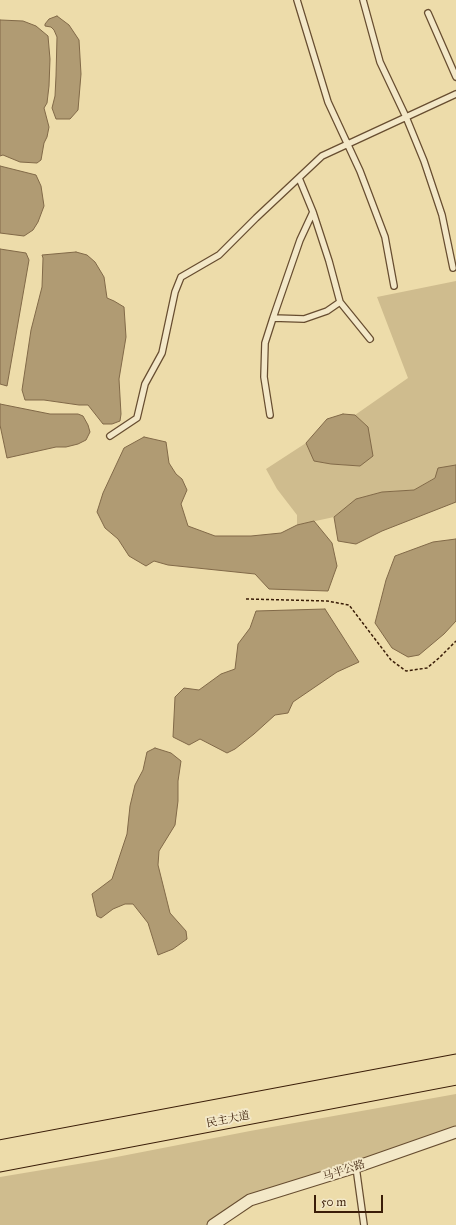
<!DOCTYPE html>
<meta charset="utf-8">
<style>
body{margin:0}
#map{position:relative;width:456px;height:1225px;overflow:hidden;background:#eddcaa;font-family:"IM FELL Great Primer",serif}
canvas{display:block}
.scale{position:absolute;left:314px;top:1195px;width:69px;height:18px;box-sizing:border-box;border:2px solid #3a1d08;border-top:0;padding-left:5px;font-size:12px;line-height:14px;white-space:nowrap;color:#3a1d08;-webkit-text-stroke:3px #f3e8c8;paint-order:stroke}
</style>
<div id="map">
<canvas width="456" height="1225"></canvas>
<div class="scale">50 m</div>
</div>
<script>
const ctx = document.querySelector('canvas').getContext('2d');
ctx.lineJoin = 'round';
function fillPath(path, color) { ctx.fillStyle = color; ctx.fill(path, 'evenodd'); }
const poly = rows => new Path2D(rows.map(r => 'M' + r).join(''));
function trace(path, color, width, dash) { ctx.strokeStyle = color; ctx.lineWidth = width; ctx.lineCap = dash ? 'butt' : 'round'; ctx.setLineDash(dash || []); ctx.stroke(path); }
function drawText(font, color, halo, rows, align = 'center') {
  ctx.font = font + ' "IM FELL Great Primer","Noto Serif SC",serif'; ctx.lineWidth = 4; ctx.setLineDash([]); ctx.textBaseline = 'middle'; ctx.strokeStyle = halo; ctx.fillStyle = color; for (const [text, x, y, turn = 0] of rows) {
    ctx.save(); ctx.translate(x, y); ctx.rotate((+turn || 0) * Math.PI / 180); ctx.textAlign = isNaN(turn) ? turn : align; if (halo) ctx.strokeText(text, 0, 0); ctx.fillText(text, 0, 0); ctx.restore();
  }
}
fillPath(poly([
 [456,281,456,465,414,490,382,492,357,499,334,517,297,525,297,515,277,489,266,469,306,443,314,460,330,464,360,466,368,427,355,415,408,378,377,297],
 [456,1094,456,1127,250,1200,213,1225,0,1225,0,1177,96,1161,250,1131]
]), '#cfbc8e');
const water = poly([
 [57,16,69,25,79,40,81,74,78,110,70,119,56,119,52,108,55,96,56,76,57,37,54,30,51,27,45,26,45,24,49,19,57,16],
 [0,20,23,21,36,26,48,36,50,59,49,86,47,103,44,108,49,127,47,137,44,143,41,160,37,163,20,162,3,155,0,156,0,20],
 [0,166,36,175,41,186,44,206,38,222,33,230,24,236,0,233,0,166],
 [0,249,26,253,29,260,7,386,0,384,0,249],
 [76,252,87,255,95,262,104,277,107,298,114,301,124,307,126,337,119,379,121,414,120,421,112,424,103,424,88,405,79,405,44,400,25,400,22,390,31,330,42,287,43,258,42,255,76,252],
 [0,404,50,414,78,414,83,416,88,425,90,432,86,440,78,444,66,447,56,447,7,458,0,425,0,404],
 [343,414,355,415,368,427,373,456,360,466,331,464,314,461,306,443,327,419,343,414],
 [144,437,166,442,169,463,176,474,182,479,187,490,181,504,188,526,215,536,251,536,281,533,297,525,314,521,332,543,337,566,328,591,269,589,255,574,168,565,154,561,146,566,129,556,118,539,105,528,97,512,103,493,124,448,144,437],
 [456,465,456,502,382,531,356,544,338,541,334,517,356,499,382,492,414,490,435,478,438,468,456,465],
 [456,539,456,621,444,634,419,655,408,657,392,648,375,623,386,580,395,556,433,542,456,539],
 [325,609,359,662,337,672,293,702,288,713,275,715,254,734,235,749,227,753,200,739,189,745,173,737,175,697,184,688,199,690,221,674,235,669,238,644,250,628,256,611,325,609],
 [155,748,171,753,181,761,178,781,178,801,175,825,159,851,158,865,170,913,186,931,187,939,173,949,158,955,148,923,133,904,125,904,113,909,101,918,97,916,92,894,112,879,127,834,130,806,135,785,143,770,147,752,155,748]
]);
fillPath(water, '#b09b73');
trace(water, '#816948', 1);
const lane = poly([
 [297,0,328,102,360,171,385,237,394,286],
 [363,0,380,62,406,117,424,161,442,215,453,268],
 [428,13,456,77],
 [313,212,329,261,340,302],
 [273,318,300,240,313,212,299,178],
 [270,415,264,377,265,343,273,318,304,319,327,311,340,302,370,339],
 [110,436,137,418,145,384,162,353,175,292,181,277,219,255,256,218,322,156,456,94],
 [356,1167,364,1225]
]);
const street = poly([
 [213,1225,250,1200,356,1167,456,1132]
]);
const primary = poly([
 [0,1149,456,1063],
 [0,1163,456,1076]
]);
trace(lane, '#674d30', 8);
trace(street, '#674d30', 13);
trace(primary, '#3a1d08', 19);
trace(poly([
 [246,599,327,601,349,605,391,660,406,671,427,668,439,658,456,641]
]), '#3a1d08', 1.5, [3, 2]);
trace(lane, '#f3e8c8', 5.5);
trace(street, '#f3e8c8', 11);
trace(primary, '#eddcaa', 17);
drawText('11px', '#3a1d08', '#f3e8c8', [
 ["民主大道",228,1120,-11],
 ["马半公路",344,1171,-18]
]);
</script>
